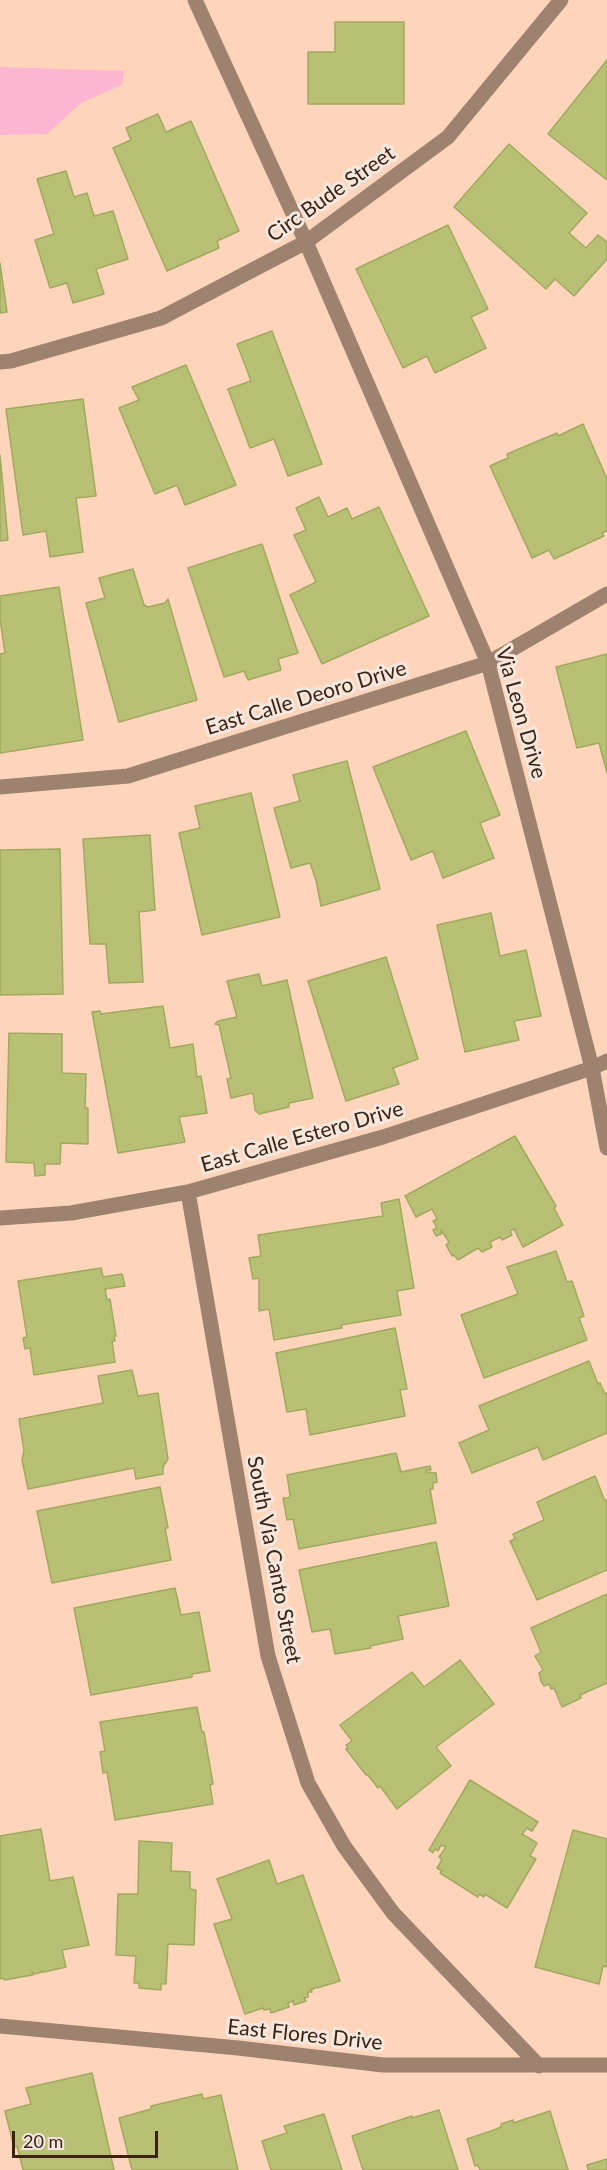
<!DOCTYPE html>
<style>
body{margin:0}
#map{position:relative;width:607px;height:2170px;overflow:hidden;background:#fed4ba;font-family:Lato,sans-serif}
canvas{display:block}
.scale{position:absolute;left:12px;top:2131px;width:146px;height:27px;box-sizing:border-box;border:3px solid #3c2210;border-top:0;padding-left:8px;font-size:18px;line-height:21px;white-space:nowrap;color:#3c2210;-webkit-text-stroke:4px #f6e8df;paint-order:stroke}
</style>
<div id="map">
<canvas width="607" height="2170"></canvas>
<div class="scale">20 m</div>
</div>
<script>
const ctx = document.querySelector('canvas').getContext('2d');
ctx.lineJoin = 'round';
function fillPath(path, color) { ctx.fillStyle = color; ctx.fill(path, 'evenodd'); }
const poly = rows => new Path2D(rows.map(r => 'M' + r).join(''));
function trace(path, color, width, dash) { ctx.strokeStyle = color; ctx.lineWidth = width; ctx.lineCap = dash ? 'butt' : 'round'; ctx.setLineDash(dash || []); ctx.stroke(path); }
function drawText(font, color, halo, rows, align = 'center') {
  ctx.font = font + ' Lato,sans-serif'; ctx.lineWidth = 6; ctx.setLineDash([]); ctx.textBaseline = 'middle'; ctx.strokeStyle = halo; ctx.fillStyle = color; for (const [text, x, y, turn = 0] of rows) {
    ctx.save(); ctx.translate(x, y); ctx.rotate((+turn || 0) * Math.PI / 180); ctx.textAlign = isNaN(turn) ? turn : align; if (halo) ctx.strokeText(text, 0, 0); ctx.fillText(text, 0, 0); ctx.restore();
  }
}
fillPath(poly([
 [0,67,124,71,122,85,81,103,47,134,0,135]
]), '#fdb6d2');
const building = poly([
 [335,22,404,22,404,104,308,104,308,52,335,52,335,22],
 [607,60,607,180,548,134,607,60],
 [158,114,166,132,191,121,239,231,217,241,219,248,167,271,113,148,131,140,126,128,158,114],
 [509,144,587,213,569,233,586,248,598,235,607,242,607,259,574,296,555,279,546,289,454,207,509,144],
 [66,171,74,197,87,193,94,216,113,211,128,259,96,269,104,294,73,303,67,283,50,288,35,240,54,234,37,179,66,171],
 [448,225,488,309,471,317,486,348,435,373,427,356,403,368,356,269,448,225],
 [0,263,7,312,0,313,0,263],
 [272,331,322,464,288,476,274,439,250,448,228,389,251,381,237,344,272,331],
 [186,365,236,485,185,505,177,485,155,494,119,408,139,400,132,387,186,365],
 [83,399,96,496,76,498,83,552,50,557,46,531,23,535,6,409,83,399],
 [583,424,607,479,607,531,602,533,604,536,554,559,549,550,532,558,490,466,508,458,507,454,557,433,558,436,583,424],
 [0,455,8,540,0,541,0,455],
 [319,497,328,517,347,508,352,519,379,507,429,616,322,664,290,595,316,582,294,535,306,530,296,508,319,497],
 [262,544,298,653,278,659,281,670,248,680,244,671,224,677,188,568,262,544],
 [133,569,144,605,148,607,165,603,168,599,197,700,119,722,86,603,105,598,99,578,133,569],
 [59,587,83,740,0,753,0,654,5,653,0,619,0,596,59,587],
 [607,654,607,773,599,743,577,748,556,667,607,654],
 [466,731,500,815,480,823,494,858,443,878,433,851,411,860,373,767,466,731],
 [347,761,380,889,321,906,316,880,310,863,291,868,274,808,300,801,293,775,347,761],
 [251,793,280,917,202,935,179,833,200,828,195,806,251,793],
 [150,835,155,910,139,912,143,982,109,983,106,944,90,944,83,839,150,835],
 [60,849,63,994,0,995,0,850,60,849],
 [491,913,500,956,526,950,541,1016,514,1021,519,1040,465,1052,437,925,491,913],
 [386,957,418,1059,393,1068,399,1084,346,1101,308,981,386,957],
 [259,974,262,986,287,980,313,1098,289,1103,289,1107,259,1114,255,1110,253,1093,231,1098,227,1079,231,1078,219,1025,215,1024,218,1021,237,1017,227,981,259,974],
 [163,1006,170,1048,193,1044,197,1077,201,1076,207,1113,179,1117,185,1142,118,1153,92,1012,100,1011,101,1014,163,1006],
 [9,1033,62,1034,62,1073,86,1074,85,1108,88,1108,88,1144,61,1143,60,1164,45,1164,45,1175,35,1176,34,1163,6,1162,9,1033],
 [515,1136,556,1206,554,1208,563,1225,523,1247,514,1229,510,1231,512,1235,502,1240,500,1237,490,1242,492,1247,482,1252,478,1248,458,1260,454,1255,452,1256,446,1245,449,1242,441,1230,441,1234,436,1236,433,1230,437,1228,433,1221,437,1219,432,1209,416,1217,405,1196,515,1136],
 [399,1199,414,1288,397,1291,401,1315,341,1325,342,1328,274,1340,269,1309,259,1311,259,1278,253,1279,249,1258,261,1256,258,1235,383,1216,381,1203,399,1199],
 [556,1251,567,1282,572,1281,584,1316,579,1318,587,1340,484,1378,461,1315,518,1294,507,1267,556,1251],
 [101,1268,103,1277,122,1274,125,1286,105,1289,107,1300,110,1299,116,1336,114,1336,115,1341,112,1341,115,1362,34,1375,30,1348,25,1349,23,1338,27,1337,18,1281,101,1268],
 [395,1328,407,1389,400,1390,405,1416,310,1435,306,1409,287,1412,276,1353,395,1328],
 [589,1361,598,1384,600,1383,605,1394,607,1393,607,1433,543,1460,538,1447,472,1473,459,1443,489,1430,479,1406,589,1361],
 [132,1370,138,1396,158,1393,168,1459,163,1467,163,1474,136,1479,134,1468,28,1489,22,1460,24,1451,19,1419,103,1403,98,1376,132,1370],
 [396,1453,401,1472,430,1466,431,1470,426,1470,427,1472,436,1473,437,1482,433,1483,433,1489,430,1489,436,1523,299,1549,293,1519,287,1520,283,1498,289,1498,290,1495,287,1475,396,1453],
 [595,1476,605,1501,607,1500,607,1570,537,1600,510,1541,515,1539,513,1534,544,1520,537,1502,595,1476],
 [160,1487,168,1528,165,1528,171,1560,52,1583,37,1511,160,1487],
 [436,1542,449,1606,398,1616,403,1639,370,1646,371,1648,335,1654,330,1629,312,1632,299,1570,436,1542],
 [175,1588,181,1615,199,1612,210,1671,192,1674,192,1677,91,1695,74,1608,175,1588],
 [607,1594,607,1683,580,1695,581,1698,562,1707,554,1688,551,1689,549,1684,544,1686,541,1681,539,1673,543,1670,535,1656,541,1652,531,1628,607,1594],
 [460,1660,494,1704,436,1747,451,1766,397,1809,380,1786,378,1788,367,1774,366,1775,346,1749,348,1748,346,1745,352,1741,340,1725,412,1672,424,1687,460,1660],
 [197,1707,202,1732,204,1732,213,1784,210,1785,213,1804,115,1820,107,1772,103,1773,100,1752,105,1751,100,1722,197,1707],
 [470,1780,538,1822,532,1831,527,1828,522,1834,537,1843,530,1856,536,1859,507,1908,485,1894,484,1897,479,1894,478,1897,440,1873,442,1871,437,1868,442,1860,439,1857,446,1847,441,1845,438,1851,435,1849,433,1853,429,1850,470,1780],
 [41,1829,50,1881,73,1877,89,1945,62,1950,66,1967,44,1972,41,1971,42,1972,35,1974,32,1972,33,1975,4,1980,3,1978,0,1979,0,1836,41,1829],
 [573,1830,607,1839,607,1967,603,1966,599,1984,535,1967,573,1830],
 [139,1841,172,1843,171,1871,190,1872,190,1889,196,1890,194,1945,168,1944,166,1984,161,1984,161,1990,139,1988,139,1983,134,1983,136,1956,116,1955,118,1894,138,1894,139,1841],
 [269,1860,277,1884,303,1875,340,1981,317,1988,315,1987,314,1989,311,1989,312,1992,308,1992,308,1997,304,1998,306,2001,294,2005,293,2001,288,2003,289,2007,271,2013,270,2009,264,2010,263,2008,245,2014,214,1924,232,1919,217,1879,269,1860],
 [92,2073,114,2170,23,2170,17,2146,14,2147,5,2111,31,2104,26,2088,92,2073],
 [202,2094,203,2099,221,2095,238,2170,132,2170,119,2118,151,2109,151,2106,202,2094],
 [439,2110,458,2170,363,2170,352,2136,412,2116,412,2118,439,2110],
 [550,2111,568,2170,480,2170,478,2165,475,2166,467,2139,494,2130,501,2127,501,2124,513,2120,513,2123,550,2111],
 [324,2114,342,2170,271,2170,262,2141,287,2133,284,2126,324,2114],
 [607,2159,607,2170,588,2170,587,2165,607,2159]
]);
fillPath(building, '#b8c075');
trace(building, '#a2a95f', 1.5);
trace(poly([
 [195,0,306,242,488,663,592,1068,607,1148],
 [0,362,11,361,161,318,306,242,448,137,561,0],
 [0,787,128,776,488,663,607,594],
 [188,1192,268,1656,308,1783,344,1846,393,1913,539,2066],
 [0,1218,71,1213,188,1192,383,1137,592,1068,607,1061],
 [0,2026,238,2048,383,2065,607,2065]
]), '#9e8270', 15);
drawText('21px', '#3c2210', '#f6e8df', [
 ["Circ Bude Street",331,194,-35],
 ["East Calle Deoro Drive",306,698,-17],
 ["Via Leon Drive",521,713,74],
 ["East Calle Estero Drive",302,1137,-16],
 ["South Via Canto Street",274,1560,79],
 ["East Flores Drive",305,2035,6]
]);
</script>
